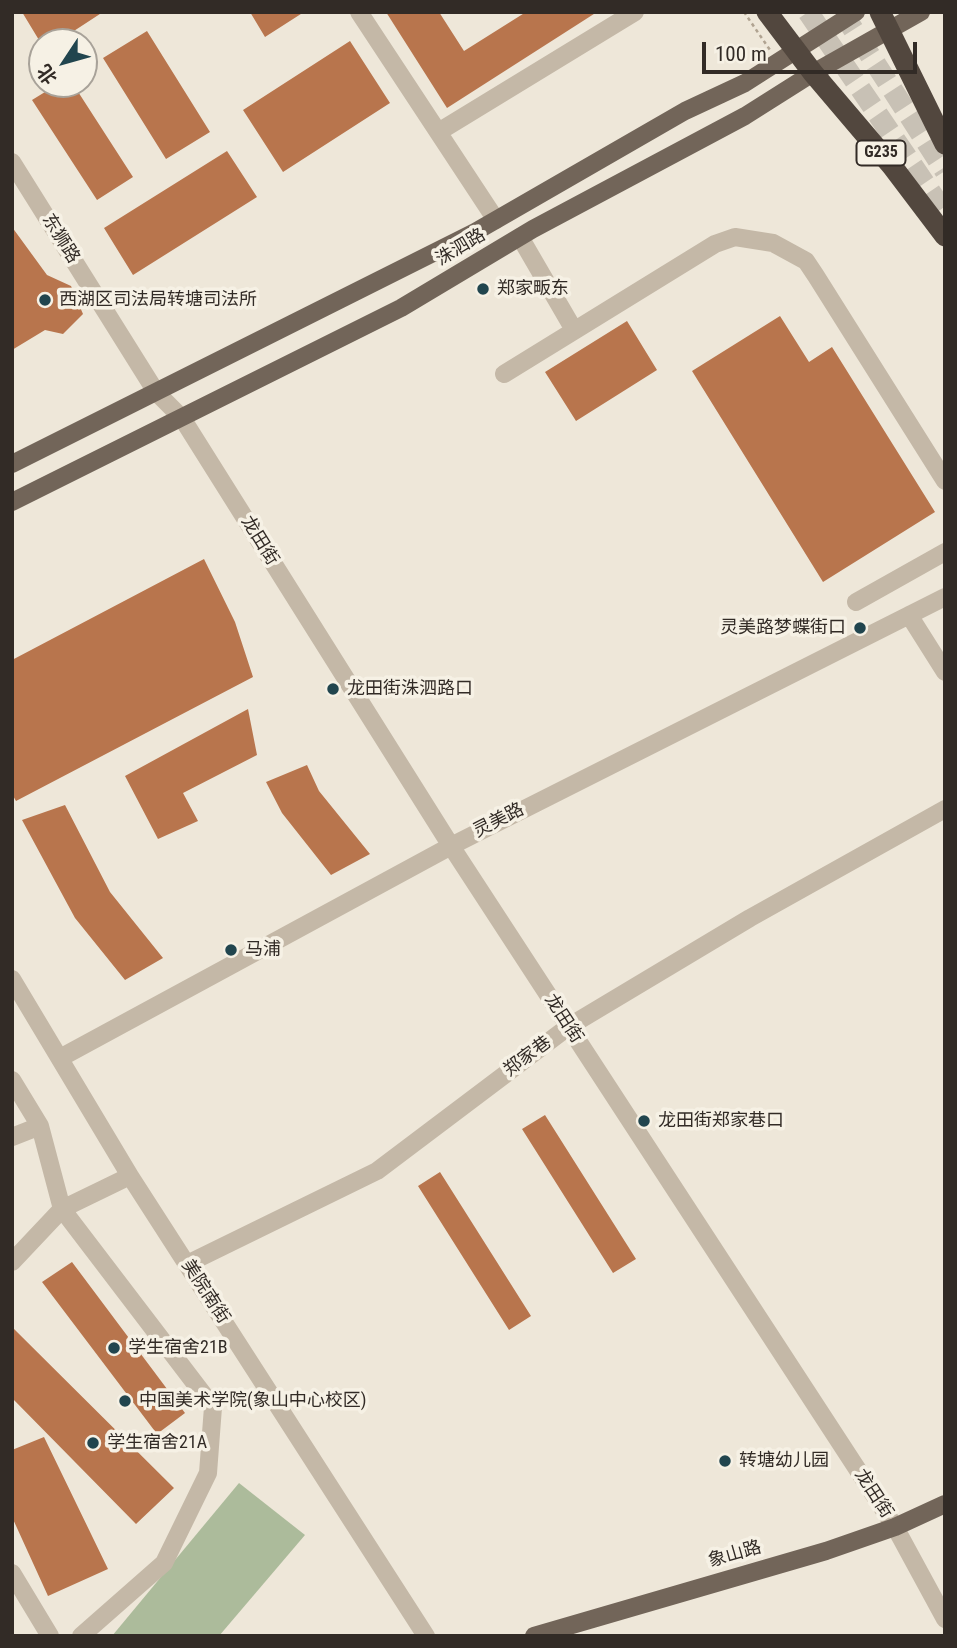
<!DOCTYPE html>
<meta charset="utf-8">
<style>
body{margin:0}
#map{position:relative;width:957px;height:1648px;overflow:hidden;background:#eee7d9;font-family:"Roboto Condensed","Noto Sans SC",sans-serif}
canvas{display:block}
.frame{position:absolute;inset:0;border:14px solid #322b26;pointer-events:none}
.north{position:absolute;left:28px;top:28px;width:70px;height:70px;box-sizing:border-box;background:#f6f1e5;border:2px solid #a8a299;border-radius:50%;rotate:234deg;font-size:19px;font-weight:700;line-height:28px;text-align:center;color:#322b26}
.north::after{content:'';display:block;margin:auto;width:24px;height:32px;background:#21454e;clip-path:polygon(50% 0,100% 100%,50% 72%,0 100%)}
.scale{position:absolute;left:702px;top:42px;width:215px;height:32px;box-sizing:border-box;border:4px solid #322b26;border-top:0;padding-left:9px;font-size:21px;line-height:24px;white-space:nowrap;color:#322b26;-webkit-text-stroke:5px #f6f1e5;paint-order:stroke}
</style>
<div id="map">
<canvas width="957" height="1648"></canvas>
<div class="frame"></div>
<div class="north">北</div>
<div class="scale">100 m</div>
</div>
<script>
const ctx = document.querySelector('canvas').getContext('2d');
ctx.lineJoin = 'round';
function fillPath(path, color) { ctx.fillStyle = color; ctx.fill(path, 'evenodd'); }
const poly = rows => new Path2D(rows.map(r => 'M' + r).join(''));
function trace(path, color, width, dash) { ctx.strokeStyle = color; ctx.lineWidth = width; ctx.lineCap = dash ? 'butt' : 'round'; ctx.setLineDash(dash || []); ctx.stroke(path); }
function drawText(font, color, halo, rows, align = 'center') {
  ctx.font = font + ' "Roboto Condensed","Noto Sans SC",sans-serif'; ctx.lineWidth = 7; ctx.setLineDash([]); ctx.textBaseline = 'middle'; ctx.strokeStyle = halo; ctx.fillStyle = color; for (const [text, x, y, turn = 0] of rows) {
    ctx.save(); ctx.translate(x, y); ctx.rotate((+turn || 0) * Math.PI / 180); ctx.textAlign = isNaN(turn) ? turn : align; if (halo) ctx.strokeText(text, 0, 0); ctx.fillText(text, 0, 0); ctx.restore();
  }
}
fillPath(poly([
 [239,1483,305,1535,219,1636,112,1636]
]), '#acbb9b');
fillPath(poly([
 [22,12,103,12,57,42,42,42,42,45],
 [250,12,304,12,265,37],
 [386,12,439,12,464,51,526,12,597,12,447,108],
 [147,31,210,132,166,159,103,58],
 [350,41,390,103,283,172,243,110],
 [58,84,73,84,133,177,97,200,32,100],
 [227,151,257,197,133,275,104,228],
 [12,227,47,275,71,286,83,314,63,334,45,330,12,350],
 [780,316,809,362,832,347,935,512,823,582,692,371],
 [627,321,657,370,576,421,545,372],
 [204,559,235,622,253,677,16,801,12,794,12,660],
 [248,709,257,755,183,793,198,821,158,839,125,776],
 [307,765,319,791,370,854,331,875,282,813,266,782],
 [65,805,110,892,163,958,125,980,75,918,22,820],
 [545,1115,636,1259,613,1273,522,1129],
 [440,1172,531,1316,509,1330,418,1186],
 [72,1262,185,1413,157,1434,42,1282],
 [12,1327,174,1488,136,1524,12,1398],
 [44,1437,108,1569,48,1596,12,1517,12,1450]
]), '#b8754d');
trace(poly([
 [808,12,945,213],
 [842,12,945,171]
]), '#c8c1b5', 21, [21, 10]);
trace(poly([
 [744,12,770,50]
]), '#b0a391', 2.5, [3.5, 3.5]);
trace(poly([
 [359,12,496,220],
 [440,131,635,12],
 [12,162,156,392,182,418,451,846,895,1527,945,1619],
 [520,237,574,330],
 [504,374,715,244,735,237,773,243,806,261,816,276,945,481],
 [856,602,945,552],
 [909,615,945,672],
 [12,979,130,1176,426,1636],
 [60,1058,451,846,945,597],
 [12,1080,40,1126,62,1209,213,1407,208,1473,164,1563,81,1636],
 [12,1137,40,1126],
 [12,1262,62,1209,130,1176],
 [187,1264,377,1171,568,1027,750,918,945,809],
 [12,1573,50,1636]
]), '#c4b8a7', 18);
trace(poly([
 [12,464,475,232,685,111,745,83,856,12],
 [12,502,401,308,533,229,745,116,813,73,921,12],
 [534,1636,826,1551,895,1527,945,1504]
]), '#726559', 18);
trace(poly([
 [767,12,813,73,892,166,945,236],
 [880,12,945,144]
]), '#52473e', 21);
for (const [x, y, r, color] of [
 [483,289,7,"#21454e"],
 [45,300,7,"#21454e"],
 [860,628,7,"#21454e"],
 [333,689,7,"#21454e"],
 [231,950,7,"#21454e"],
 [644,1121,7,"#21454e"],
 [114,1348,7,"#21454e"],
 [125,1401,7,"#21454e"],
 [93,1443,7,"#21454e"],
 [725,1461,7,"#21454e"]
]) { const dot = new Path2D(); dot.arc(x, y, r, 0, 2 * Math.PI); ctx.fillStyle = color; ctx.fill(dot); trace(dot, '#f6f1e5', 2.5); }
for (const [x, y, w] of [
 [881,153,49]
]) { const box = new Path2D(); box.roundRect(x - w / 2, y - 12.5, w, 25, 5); ctx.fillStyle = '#f6f1e5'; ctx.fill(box); trace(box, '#322b26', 2); }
drawText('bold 16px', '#322b26', null, [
 ["G235",881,153]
]);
drawText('18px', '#322b26', '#f6f1e5', [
 ["东狮路",60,239,58],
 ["洙泗路",461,248,-31],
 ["龙田街",259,541,58],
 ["灵美路",499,821,-27],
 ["龙田街",563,1019,57],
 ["郑家巷",528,1057,-37],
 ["美院南街",205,1292,57],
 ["龙田街",873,1494,57],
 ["象山路",735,1555,-16]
]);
drawText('18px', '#322b26', '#f6f1e5', [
 ["郑家畈东",497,289],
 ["西湖区司法局转塘司法所",59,300],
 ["灵美路梦蝶街口",846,628,"right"],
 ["龙田街洙泗路口",347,689],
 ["马浦",245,950],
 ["龙田街郑家巷口",658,1121],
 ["学生宿舍21B",128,1348],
 ["中国美术学院(象山中心校区)",139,1401],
 ["学生宿舍21A",107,1443],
 ["转塘幼儿园",739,1461]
], 'left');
</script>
